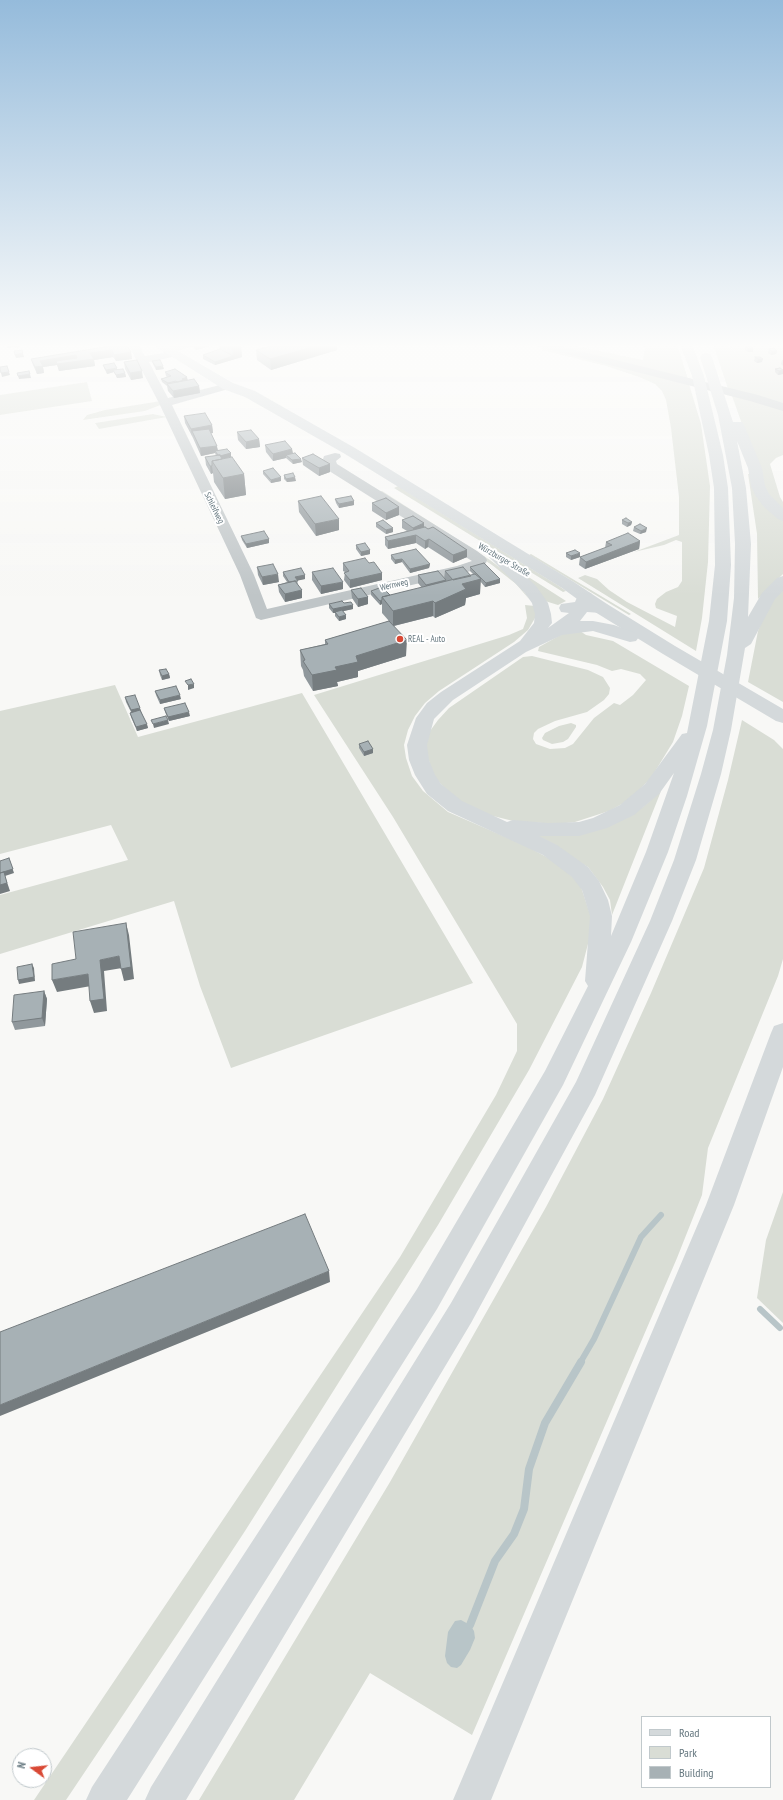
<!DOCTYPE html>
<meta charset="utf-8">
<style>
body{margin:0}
#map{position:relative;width:783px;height:1800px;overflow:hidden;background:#f8f8f6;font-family:"PT Sans Narrow",sans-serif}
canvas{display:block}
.legend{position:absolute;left:641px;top:1716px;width:130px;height:72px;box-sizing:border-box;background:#fff;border:1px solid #c1c9cc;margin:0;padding:5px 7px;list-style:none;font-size:12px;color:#65777f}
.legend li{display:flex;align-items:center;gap:8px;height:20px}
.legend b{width:20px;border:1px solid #c1c9cc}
.north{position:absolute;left:12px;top:1748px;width:40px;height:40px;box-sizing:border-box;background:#fff;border:1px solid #c1c9cc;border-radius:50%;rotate:285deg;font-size:11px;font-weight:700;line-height:16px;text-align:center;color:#65777f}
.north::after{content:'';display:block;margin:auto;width:14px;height:18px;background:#d94935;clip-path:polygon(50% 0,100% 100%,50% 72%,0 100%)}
</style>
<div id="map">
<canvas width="783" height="1800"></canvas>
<ul class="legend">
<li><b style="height:5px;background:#d4d9db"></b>Road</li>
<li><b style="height:11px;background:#d9ddd5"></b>Park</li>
<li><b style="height:11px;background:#a7b1b5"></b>Building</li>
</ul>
<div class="north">N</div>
</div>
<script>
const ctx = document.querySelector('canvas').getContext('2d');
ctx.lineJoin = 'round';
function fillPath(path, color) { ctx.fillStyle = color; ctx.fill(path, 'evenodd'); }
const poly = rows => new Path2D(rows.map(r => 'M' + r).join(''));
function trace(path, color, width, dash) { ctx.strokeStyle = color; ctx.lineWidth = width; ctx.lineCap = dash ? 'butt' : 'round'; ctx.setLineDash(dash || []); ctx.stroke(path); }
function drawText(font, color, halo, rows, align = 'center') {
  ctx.font = font + ' "PT Sans Narrow",sans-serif'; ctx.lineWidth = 4; ctx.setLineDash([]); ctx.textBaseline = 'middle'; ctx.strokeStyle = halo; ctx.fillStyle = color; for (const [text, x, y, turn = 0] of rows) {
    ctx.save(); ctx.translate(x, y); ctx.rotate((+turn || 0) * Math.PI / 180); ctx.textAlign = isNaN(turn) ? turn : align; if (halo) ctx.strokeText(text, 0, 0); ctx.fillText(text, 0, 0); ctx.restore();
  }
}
fillPath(poly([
 [552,344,575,346,643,360,645,348,643,344,677,344,688,379,554,346],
 [713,344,725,344,736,353,728,344,783,344,783,408,728,389],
 [544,347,689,384,701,424,710,486,708,562,702,618,696,651,578,578,585,575,597,579,609,590,627,602,675,627,677,616,656,608,655,604,657,599,666,592,678,587,682,581,682,542,676,540,664,545,634,552,679,535,679,497,671,428,666,400,662,391,655,384,639,377,606,366,542,350,541,348],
 [87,382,92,401,0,415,0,395],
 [731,393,783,408,783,455,776,458,770,464,780,497,783,502,783,513,767,495],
 [161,401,163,404,145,411,83,420,87,415,105,410],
 [153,414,167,417,99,429,95,423],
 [748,474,750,474,783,520,783,574,758,599,757,534],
 [398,486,559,586,566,591,563,592,394,488],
 [382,491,490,560,516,580,529,599,516,584,492,565,379,492],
 [531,554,631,614,629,615,529,555],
 [527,576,566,601,558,605,545,601,525,577],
 [783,585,783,702,748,682,758,631,767,606],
 [525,605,535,606,535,618,528,630,514,642,439,691,425,703,415,716,408,730,404,745,406,758,412,776,423,791,448,812,524,845,558,863,580,884,592,920,589,940,582,967,529,1070,438,1225,245,1531,178,1633,66,1800,34,1800,400,1257,496,1095,517,1051,517,1024,393,817,314,695,509,635,523,629,527,618],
 [580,631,586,635,613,641,689,686,682,716,673,742,651,778,635,794,622,804,609,811,575,822,557,824,513,821,489,815,466,805,446,790,434,776,426,752,427,741,430,731,438,720,449,708,523,657,532,656,588,670,603,677,610,688,609,694,604,700,587,712,555,721,538,729,534,733,533,739,536,744,550,749,565,748,573,744,594,718,614,703,620,705,633,695,646,680,640,674,621,669,612,671,597,665,538,651,539,647,564,633],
 [115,685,138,737,302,693,473,983,231,1068,200,986,174,901,0,954,0,895,128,860,111,825,0,854,0,711],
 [742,720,774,740,783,749,783,959,778,976,708,1148,702,1195,677,1258,472,1735,370,1673,294,1800,199,1800,390,1482,546,1207,603,1099,651,993,704,868,728,780],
 [571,723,576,725,576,727,568,739,563,742,552,744,543,740,542,738,545,733,559,726],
 [661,791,612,915,610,900,603,887,588,867,534,837,643,807],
 [783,1192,783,1323,757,1298,766,1240]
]), '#d9ddd5');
fillPath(poly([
 [461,1620,470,1625,474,1631,475,1638,470,1650,461,1665,457,1668,451,1667,447,1663,445,1656,448,1632,455,1621]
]), '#b8c5c8');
trace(poly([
 [760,1309,780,1328],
 [580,1363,594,1339,641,1237,661,1215]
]), '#b8c5c8', 6);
trace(poly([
 [470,1625,495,1561,514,1534,524,1509,529,1469,545,1423,581,1362]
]), '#b8c5c8', 8);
fillPath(poly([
 [128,344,138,344,145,356,164,353,161,350,163,348,179,344,196,344,195,346,175,351,179,354,177,356,149,362,168,398,228,383,234,386,232,388,172,405,254,575,267,609,457,566,472,561,326,469,323,459,324,456,335,453,340,454,341,457,336,461,337,464,477,551,485,557,487,560,486,563,479,569,459,574,261,620,256,618,240,575,159,403,128,344],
 [534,344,551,344,758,395,783,403,783,411,750,401,535,346,534,344]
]), '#bfc5c7');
fillPath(poly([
 [152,344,166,344,233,383,255,391,355,448,574,582,607,604,675,646,783,709,783,723,776,721,663,654,595,612,562,588,345,454,245,397,223,389,152,344],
 [783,1023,783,1067,734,1205,491,1800,453,1800,706,1205,771,1033,774,1026,783,1023]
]), '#d4d9db');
fillPath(poly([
 [680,344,692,344,704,376,723,455,728,488,731,565,727,621,707,726,687,796,668,852,631,942,563,1085,437,1309,127,1800,86,1800,92,1787,417,1289,545,1071,588,986,585,981,590,916,582,890,572,877,543,855,448,811,427,794,415,775,409,760,407,745,416,718,427,703,441,692,520,641,534,623,535,614,532,603,524,592,489,557,491,554,497,552,503,554,536,586,548,603,551,614,552,623,548,628,569,613,561,612,559,608,561,604,575,602,579,593,585,592,591,593,593,597,591,602,607,604,609,608,607,612,601,613,587,612,580,621,593,621,614,625,636,633,639,637,636,641,630,642,593,631,562,635,526,652,453,700,434,719,427,745,429,760,435,775,441,784,462,801,507,822,513,820,548,823,579,822,593,818,620,805,645,784,682,734,687,733,709,621,715,565,714,488,709,455,692,376,680,344],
 [674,773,646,852,611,936,612,916,608,900,599,881,588,867,557,845,539,836,579,836,607,828,634,815,659,794,674,773],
 [706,353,710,354,712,357,733,422,742,422,744,425,762,468,765,486,769,494,783,508,783,521,778,519,764,507,755,495,751,486,748,468,737,441,746,488,751,544,748,617,762,593,777,578,783,576,783,591,775,599,751,644,745,648,731,730,721,774,696,860,672,921,595,1095,471,1323,186,1800,145,1800,151,1787,451,1303,518,1185,576,1082,650,921,674,860,701,774,713,730,727,655,734,598,735,544,732,488,718,415,700,357,702,354,706,353]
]), '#d4d9db');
fillPath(poly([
 [106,344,126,344,131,352,132,359,116,361,113,357,94,360,95,366,59,371,57,365,43,367,44,373,37,374,33,365,31,359,107,347],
 [191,344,210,344,210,346,196,350,192,346],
 [215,344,251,344,241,346,242,357,215,365,203,359,203,355,220,349,220,347],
 [279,344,337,344,337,350,271,370,257,360,256,350],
 [746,346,753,352,748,352,745,350],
 [769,349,777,351,776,354,771,355,768,353],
 [755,357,762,362,757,363,754,361],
 [782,360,783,360,783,366,781,364],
 [152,361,164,369,156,370,153,364],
 [124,362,143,378,131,380,125,369],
 [103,365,125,373,126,377,117,378,114,372,107,374,104,368],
 [775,369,783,370,783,374,778,375,775,372],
 [165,372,188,380,199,386,200,393,174,398,168,391,167,386,162,382,161,379,167,377,166,376],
 [184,416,212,425,213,433,211,433,218,450,231,453,231,457,222,459,244,474,246,495,225,499,214,482,213,473,211,474,206,465,205,457,216,456,215,453,201,456,193,438,192,436,185,423],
 [237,432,259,439,260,447,246,449,238,440],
 [265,445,292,449,293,453,302,462,293,464,286,458,273,461,266,452],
 [302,458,330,464,330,472,319,476,303,465],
 [263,471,281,481,271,483,263,474],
 [284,475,296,481,287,482,284,479],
 [335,499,354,501,354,505,339,508,336,503],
 [298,501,339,530,316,536,299,512],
 [372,503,399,507,399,515,386,520,372,511],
 [402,520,424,527,467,550,467,557,453,563,428,547,425,549,416,543,388,549,385,545,385,537,407,531,402,528],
 [622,520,632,522,631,525,627,527,622,524],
 [376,523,393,532,386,534,376,527],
 [634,527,646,532,640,534,633,531],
 [241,536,269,539,269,543,247,548,242,540],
 [640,541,639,549,585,569,579,565,580,557,605,548,606,542],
 [356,545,370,550,370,554,361,556,356,549],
 [566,553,580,557,571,560,566,557],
 [391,555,430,564,429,568,410,573,402,562,395,564,391,559],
 [343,563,369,563,382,573,382,580,350,588,344,580,345,572,343,571],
 [257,567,279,582,263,585,258,575],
 [470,567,500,579,500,583,485,587,480,581,480,594,466,598,465,605,435,618,433,616,394,626,406,656,358,671,358,677,337,682,338,686,313,691,304,676,303,670,301,666,300,650,325,644,325,640,389,621,382,613,382,604,380,605,371,595,371,591,390,595,422,588,418,583,418,575,444,579,445,571,471,576,474,575,470,571],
 [283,572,305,575,305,579,297,580,298,585,302,598,285,602,279,592,278,585,287,582,283,576],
 [312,572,343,589,321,594,312,580],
 [351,590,368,597,368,604,358,607,352,598],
 [344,603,353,609,343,611,346,619,339,621,335,616,335,613,333,613,329,608,329,604],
 [159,670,169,674,170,678,162,680,160,675],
 [155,691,181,699,160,704,156,695],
 [125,697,141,711,148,728,137,731,131,717,130,713,131,712,126,702],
 [164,708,190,716,169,721,165,712],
 [359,744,373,753,364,756,359,748],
 [44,991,47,999,45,1026,15,1030,12,1022]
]), '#90989c');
fillPath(poly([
 [6,344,19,344,20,347,7,348],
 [207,344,210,344,210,346,196,350,196,346],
 [227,344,251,344,241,346,242,357,215,365,215,362,233,356,232,346],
 [323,344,337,344,337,350,271,370,270,359],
 [753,348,753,352,748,352,749,349],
 [112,350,113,357,94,360,95,366,59,371,56,361,57,365,43,367,44,373,37,374,35,367,40,361,76,355,77,361,90,353],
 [772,351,777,351,776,354,771,355],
 [131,352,132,359,116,361,114,355],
 [23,353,24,357,16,358,15,355],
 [758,359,763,359,762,362,757,363],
 [163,366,164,369,156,370,156,367],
 [117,368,117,372,113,370,114,372,107,374,106,370],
 [783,370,783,374,778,375,779,371],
 [142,371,143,378,131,380,130,373],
 [9,372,10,375,2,377,1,373],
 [125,373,126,377,117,378,116,375],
 [30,374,31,378,19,379,18,376],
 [187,377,188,381,182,383,182,379],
 [199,386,200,393,174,398,173,391],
 [212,425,213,433,194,436,192,431,192,436,191,429],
 [259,439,260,447,246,449,246,442],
 [217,446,218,453,215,451,215,453,201,456,200,448],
 [292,449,293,457,286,455,286,458,273,461,273,454],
 [231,453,231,457,219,460,219,456],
 [301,459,302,462,293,464,292,460],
 [330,464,330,472,319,476,319,468],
 [210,466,212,466,213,473,211,474],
 [244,474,246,495,225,499,223,478],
 [281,477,281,481,271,483,271,480],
 [295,477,296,481,287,482,286,479],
 [354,501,354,505,339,508,339,504],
 [399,507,399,515,386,520,386,513],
 [339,519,339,530,316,536,315,524],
 [632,522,631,525,627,527,628,523],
 [424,523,424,531,413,535,413,528],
 [393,528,393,532,386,534,386,530],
 [647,528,646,532,640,534,641,531],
 [416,535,416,543,388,549,388,541],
 [269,539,269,543,247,548,246,544],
 [429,539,428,547,425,549,425,541],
 [640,541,639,549,585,569,586,562],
 [370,550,370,554,361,556,361,552],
 [467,550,467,557,453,563,453,555],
 [580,553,580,557,571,560,571,556],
 [402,559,402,562,395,564,395,560],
 [430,564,429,568,410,573,410,569],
 [382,573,382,580,350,588,350,580],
 [278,574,279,582,263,585,262,577],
 [305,575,305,579,296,581,295,577],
 [481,579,480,594,466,598,465,605,435,618,435,603,454,582],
 [500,579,500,583,485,587,486,583],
 [446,580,445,588,425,593,426,585],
 [343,582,343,589,321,594,321,586],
 [302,590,302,598,285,602,285,594],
 [368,597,368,604,358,607,358,599],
 [382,600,382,604,380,605,380,601],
 [433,601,433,616,393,626,393,611],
 [353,605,353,609,335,613,335,612,335,613,333,613,333,609],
 [346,615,346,619,339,621,339,617],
 [407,640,406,656,358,671,358,677,337,682,338,686,313,691,312,675,335,667,356,656],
 [169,674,170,678,162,680,162,676],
 [194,684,194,688,188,690,188,685],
 [180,695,181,699,160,704,160,700],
 [140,708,141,712,132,714,131,710],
 [189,712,190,716,169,721,168,717],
 [168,720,169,724,154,728,153,724],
 [147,724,148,728,137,731,136,727],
 [373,749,373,753,364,756,364,752],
 [9,858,14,873,5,876,10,891,0,894,0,877],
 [126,923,129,935,134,979,124,981,121,969],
 [119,956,122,968,104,971,107,1011,94,1013,90,1001,100,960],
 [32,964,34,968,35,981,19,984,18,980],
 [88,974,91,986,57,992,52,980],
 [44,991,47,999,45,1026,42,1018],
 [329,1271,330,1282,0,1416,0,1405]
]), '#757c7f');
const building = poly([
 [108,344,126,344,131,352,114,355,112,350,90,353,94,359,57,364,56,361,77,358,76,355,40,361,43,366,35,367,31,359,110,346,108,344],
 [192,344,207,344,196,346,192,344],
 [227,344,240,344,232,346,227,344],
 [279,344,323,344,270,359,256,350,279,344],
 [746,346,751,346,753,348,749,349,746,346],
 [774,348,777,351,772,351,769,349,774,348],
 [220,349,233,356,215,362,203,355,220,349],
 [22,350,23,353,15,355,14,351,22,350],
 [755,357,760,357,763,359,758,359,755,357],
 [137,360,142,371,130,373,124,362,137,360],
 [160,360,163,366,156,367,152,361,160,360],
 [114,363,117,368,106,370,103,365,114,363],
 [7,366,9,372,1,373,0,369,0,367,7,366],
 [780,368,783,370,779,371,775,369,780,368],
 [123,369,125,373,116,375,113,370,123,369],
 [175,369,187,377,182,379,184,380,177,382,176,381,168,383,161,379,171,376,165,372,175,369],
 [29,371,30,374,18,376,17,373,29,371],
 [194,379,199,386,173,391,167,384,194,379],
 [205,413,212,425,191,429,184,416,205,413],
 [209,429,217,446,200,448,192,431,209,429],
 [251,430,259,439,246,442,237,432,251,430],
 [285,441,292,449,273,454,265,445,285,441],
 [227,449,231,453,220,456,220,455,218,455,215,451,227,449],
 [295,453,301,459,292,460,286,455,295,453],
 [313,454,330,464,319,468,302,458,313,454],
 [220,455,222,459,212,461,212,466,210,466,205,457,220,455],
 [232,457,244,474,223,478,212,461,232,457],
 [273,468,281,477,271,480,263,471,273,468],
 [293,473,295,477,286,479,284,475,293,473],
 [321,496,339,519,315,524,298,501,321,496],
 [351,496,354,501,339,504,335,499,351,496],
 [386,498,399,507,386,513,372,503,386,498],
 [413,516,424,523,413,528,402,520,413,516],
 [626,518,632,522,628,523,622,520,626,518],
 [383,520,393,528,386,530,376,523,383,520],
 [640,524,647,528,641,531,634,527,640,524],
 [425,527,428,529,433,527,467,550,453,555,429,539,425,541,416,535,388,541,385,537,425,527],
 [264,531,269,539,246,544,241,536,264,531],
 [628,533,640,541,586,562,580,557,612,545,606,542,628,533],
 [365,543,370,550,361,552,356,545,365,543],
 [416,549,430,564,410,569,402,559,395,560,391,555,416,549],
 [575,550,580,553,571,556,566,553,575,550],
 [365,558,369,563,374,562,382,573,350,580,344,573,349,571,343,563,365,558],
 [484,563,500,579,486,583,470,567,484,563],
 [273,564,278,574,262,577,257,567,273,564],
 [463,567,471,576,453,580,445,571,463,567],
 [301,568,305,575,295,577,298,581,295,581,289,582,283,572,301,568],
 [333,568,343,582,321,586,312,572,333,568],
 [438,571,446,580,426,585,418,575,438,571],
 [475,574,481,579,462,584,466,589,435,603,433,601,393,611,382,597,475,574],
 [295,581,302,590,285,594,278,585,295,581],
 [382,587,390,595,382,597,382,600,380,601,371,591,382,587],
 [361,588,368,597,358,599,351,590,361,588],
 [342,601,344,603,351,602,353,605,333,609,329,604,342,601],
 [342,610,346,615,339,617,335,612,342,610],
 [389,621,407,640,356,656,358,662,335,667,337,670,312,675,303,661,305,660,300,650,328,644,325,640,389,621],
 [166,669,169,674,162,676,159,670,166,669],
 [191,679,194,684,188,685,185,681,191,679],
 [176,686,180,695,160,700,155,691,176,686],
 [135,695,140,708,131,710,125,697,135,695],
 [185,703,189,712,168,717,164,708,185,703],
 [140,710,147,724,136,727,130,713,140,710],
 [166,716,168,720,153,724,151,720,166,716],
 [368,741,373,749,364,752,359,744,368,741],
 [9,858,13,869,0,873,0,861,9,858],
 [4,872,7,883,0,885,0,873,4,872],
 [126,923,131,967,121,969,119,956,100,960,104,999,90,1001,88,974,52,980,52,964,76,959,73,932,126,923],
 [32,964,34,977,18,980,17,967,32,964],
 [44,991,42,1018,12,1022,14,995,44,991],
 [305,1214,329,1271,0,1405,0,1332,305,1214]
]);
fillPath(building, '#a7b1b5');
trace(building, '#757c7f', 1);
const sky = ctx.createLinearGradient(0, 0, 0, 596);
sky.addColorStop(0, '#95bbdb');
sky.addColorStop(0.58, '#fcfcfb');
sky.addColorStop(1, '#fcfcfb00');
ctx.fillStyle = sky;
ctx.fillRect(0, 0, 783, 596);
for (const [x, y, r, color] of [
 [400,639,4,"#d94935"]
]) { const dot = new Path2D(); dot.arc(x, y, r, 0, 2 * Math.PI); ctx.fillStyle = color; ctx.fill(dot); trace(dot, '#fff', 1.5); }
drawText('9px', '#65777f', '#fff', [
 ["Schleifweg",214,508,64],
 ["Würzburger Straße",504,560,30],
 ["Wernweg",394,585,-13]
]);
drawText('9px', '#65777f', '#fff', [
 ["REAL - Auto",408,639]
], 'left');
</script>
